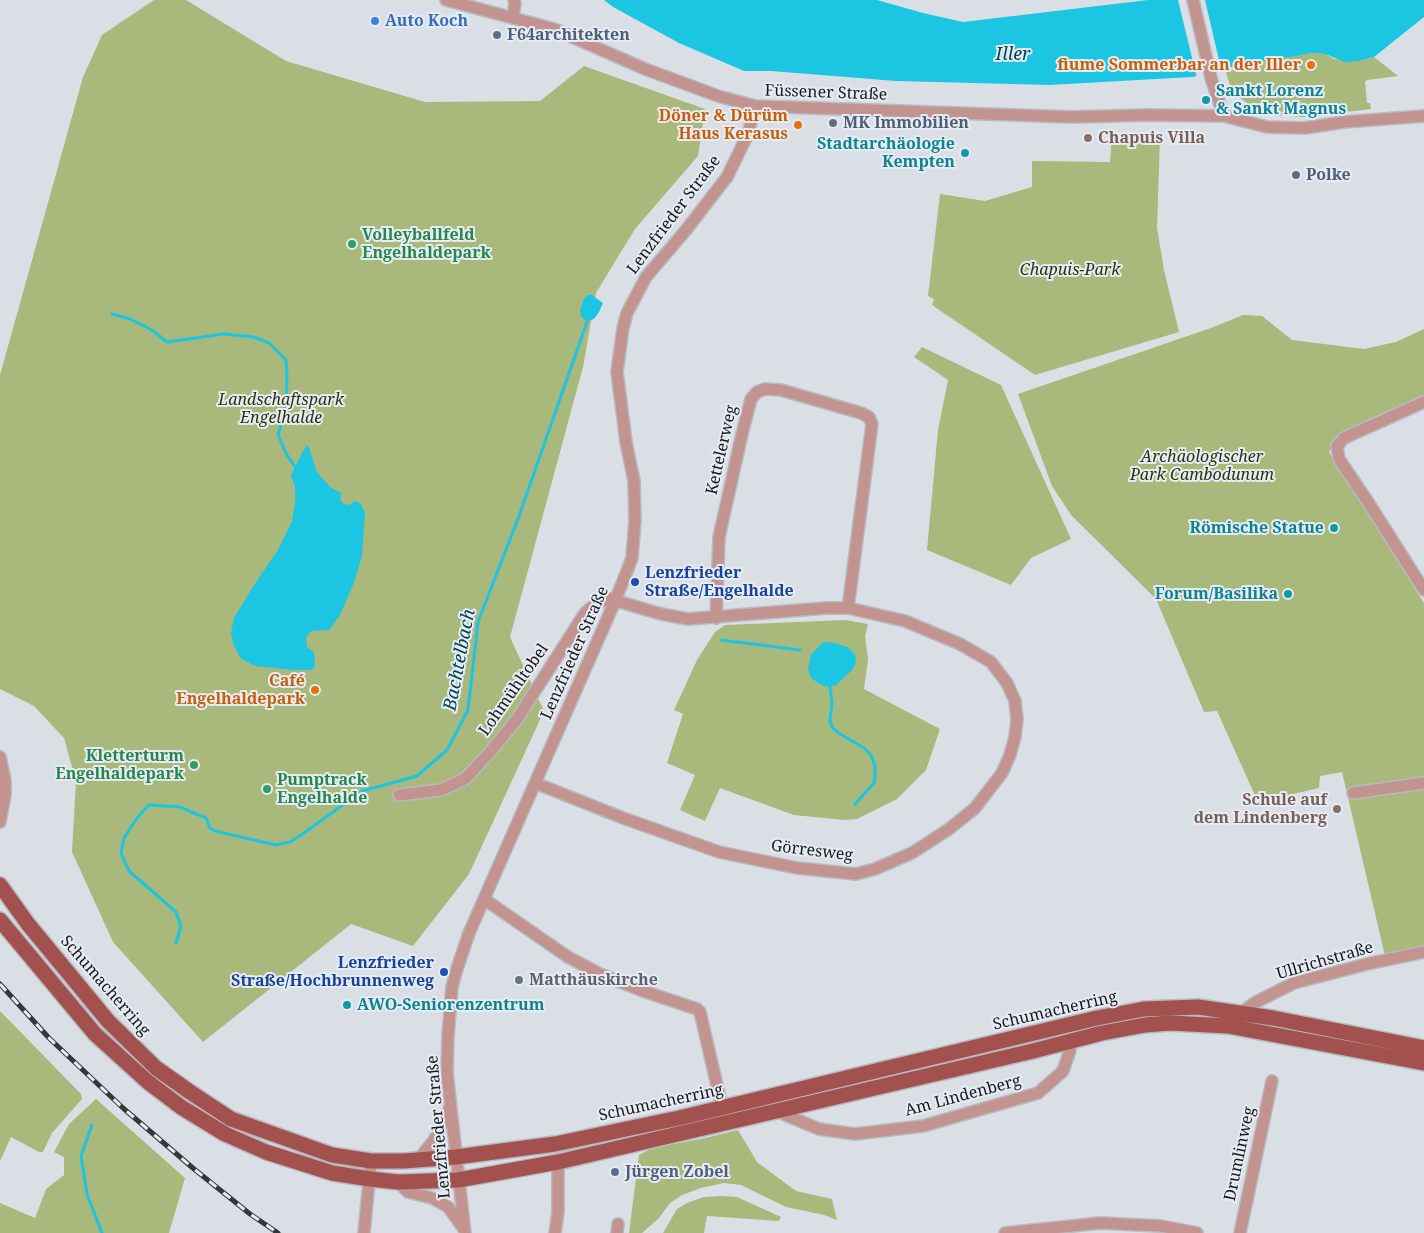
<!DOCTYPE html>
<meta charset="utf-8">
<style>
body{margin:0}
canvas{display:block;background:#dadfe6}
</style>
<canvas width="1424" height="1233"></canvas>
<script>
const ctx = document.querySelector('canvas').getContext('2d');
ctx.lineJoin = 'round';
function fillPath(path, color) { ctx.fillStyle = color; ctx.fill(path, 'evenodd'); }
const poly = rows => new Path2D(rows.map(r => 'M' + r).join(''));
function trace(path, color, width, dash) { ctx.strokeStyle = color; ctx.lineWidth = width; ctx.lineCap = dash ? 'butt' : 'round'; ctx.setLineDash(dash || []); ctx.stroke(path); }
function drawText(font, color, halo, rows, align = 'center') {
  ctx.font = font + ' "Noto Serif",serif'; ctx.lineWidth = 4; ctx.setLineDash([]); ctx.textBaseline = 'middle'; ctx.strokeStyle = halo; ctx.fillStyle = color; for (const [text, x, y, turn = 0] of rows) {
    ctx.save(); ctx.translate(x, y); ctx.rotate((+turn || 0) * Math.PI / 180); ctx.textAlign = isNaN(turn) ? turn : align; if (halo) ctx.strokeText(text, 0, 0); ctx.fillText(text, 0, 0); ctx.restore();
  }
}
fillPath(poly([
 [154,0,186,0,286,61,425,102,540,101,584,66,705,109,698,156,635,229,596,293,583,367,510,637,544,711,469,874,413,946,351,924,203,1042,113,942,72,852,76,781,64,738,34,706,0,689,0,375,83,77,102,35],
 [1313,53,1325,54,1334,59,1359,61,1374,57,1398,76,1367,80,1365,82,1367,103,1370,103,1371,109,1304,117,1273,115,1250,105,1240,98,1230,86,1226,72,1264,61],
 [1112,134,1160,138,1157,228,1164,270,1179,332,1035,375,932,305,934,299,928,296,940,194,985,201,1032,187,1032,161,1110,162],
 [1243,315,1262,316,1292,340,1364,349,1396,342,1424,329,1424,396,1340,435,1329,452,1424,603,1424,948,1385,956,1342,772,1320,776,1319,788,1258,802,1217,711,1204,712,1156,599,1071,515,1052,486,1018,394,1211,328],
 [922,347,1001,385,1071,539,1031,558,1011,585,927,550,938,430,948,380,914,357],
 [845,620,868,624,865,636,868,659,864,689,940,729,926,770,897,799,857,819,844,820,794,815,720,788,705,821,680,810,695,775,667,763,683,714,674,710,697,660,715,632,725,625],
 [0,1011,81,1094,82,1099,52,1133,43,1152,39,1152,11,1137,0,1161],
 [96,1099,185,1178,169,1233,0,1233,0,1203,35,1218,46,1189,64,1175,64,1157,54,1152,69,1124],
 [738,1130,757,1162,796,1191,832,1199,837,1220,824,1215,786,1207,741,1185,724,1183,701,1188,682,1195,670,1203,659,1218,642,1233,629,1233,639,1155,652,1148,701,1139],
 [722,1196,737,1197,781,1217,779,1221,707,1216,704,1233,663,1233,677,1209,687,1203,704,1197]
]), '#a9b87b');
fillPath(poly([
 [604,0,877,0,923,13,963,22,1148,0,1424,0,1424,17,1374,57,1359,61,1345,62,1325,54,1313,53,1227,68,1218,72,1192,77,1049,85,896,81,771,71,744,71,679,43,613,7],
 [587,295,592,295,603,303,599,312,594,319,587,321,581,317,580,311,583,301],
 [308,445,317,472,330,487,341,493,340,499,344,504,350,505,354,501,360,503,365,512,362,556,353,585,340,615,329,630,311,631,306,638,307,647,314,652,315,664,314,668,311,670,293,670,255,666,240,658,233,643,231,633,234,618,256,582,278,550,292,521,295,504,295,487,291,475,304,449],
 [823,642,835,643,847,647,855,654,856,663,852,670,835,686,823,686,811,678,808,669,811,655]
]), '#1cc6e2');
fillPath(poly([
 [1178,0,1205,0,1222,73,1197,78]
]), '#dadfe6');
trace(poly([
 [112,314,130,319,152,330,167,342,224,334,254,337,269,343,286,360,287,377,286,406,278,435,287,455,295,467],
 [721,640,800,650],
 [830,687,832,703,830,720,832,727,840,734,864,748,871,755,875,766,875,777,874,783,855,804],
 [176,943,181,926,176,912,129,871,121,853,124,838,137,818,149,805,180,807,206,818,210,828,215,831,276,845,290,842,304,833,362,791,417,776,447,750,468,710,478,622,519,516,588,319],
 [92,1125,81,1156,87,1194,102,1233]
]), '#1cc6e2', 3);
const minor = poly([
 [446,0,554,29,645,69,718,96,755,106,1072,117,1148,115,1224,116,1267,127,1305,128,1344,122,1424,116],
 [1193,0,1211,78,1224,116],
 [513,17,515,3,514,0],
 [1424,402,1344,438,1337,446,1339,459,1368,502,1424,590],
 [716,618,719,537,742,434,751,399,757,392,765,389,781,390,861,413,869,417,872,424,848,608],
 [0,757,5,780,5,795,0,822],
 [1353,793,1424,783],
 [399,795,441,790,465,779,491,751,517,719,585,613,597,603,610,599,661,614,688,619,826,608,848,608,905,621,960,644,991,662,1007,683,1015,701,1017,719,1015,737,1010,755,1002,773,975,808,949,829,912,853,875,869,856,874,797,868,719,852,623,818,535,783],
 [484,899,568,957,600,974,643,991,697,1009,700,1012,722,1107],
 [1241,1013,1256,1002,1294,983,1367,964,1424,952],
 [776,1111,819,1129,855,1134,923,1126,1038,1093,1063,1071,1070,1050,1069,1042],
 [418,1160,434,1140,442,1126,450,1107],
 [398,1182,408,1192,432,1198,448,1207,464,1229],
 [364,1233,371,1161],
 [465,1233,447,1073,448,1036,452,987,455,975,469,933,484,899,616,599,632,558,635,520,634,481,626,442,617,372,623,328,627,313,646,277,686,230,727,177,748,134,755,106],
 [555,1233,558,1212,558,1162],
 [617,1233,618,1224],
 [1005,1233,1100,1223,1161,1226,1197,1233],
 [1240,1233,1272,1081]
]);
const major = poly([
 [0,885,28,924,108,1021,156,1068,190,1092,231,1119,332,1155,371,1161,404,1161,456,1157,555,1144,679,1118,1097,1018,1144,1009,1198,1007,1273,1018,1424,1048],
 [0,920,95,1034,148,1082,181,1107,225,1134,266,1152,332,1173,370,1179,398,1182,458,1180,558,1162,1033,1051,1102,1033,1145,1025,1170,1023,1228,1026,1424,1063]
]);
trace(minor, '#b7bbc1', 14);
trace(major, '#b7bbc1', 18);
trace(minor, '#c39390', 11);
trace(major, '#a3514e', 15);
const rail = poly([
 [0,984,49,1038,123,1108,194,1169,250,1214,278,1233]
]);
trace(rail, '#35373a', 5);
trace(rail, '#e7ecf4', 3, [9]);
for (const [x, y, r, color] of [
 [375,21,5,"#3f7fe0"],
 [497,35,5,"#5c6f8a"],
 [1311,65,5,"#e8710a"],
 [1206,100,5,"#0f9aa8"],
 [833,123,5,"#5c6f8a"],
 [798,125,5,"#e8710a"],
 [1088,138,5,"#8d6e63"],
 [965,153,5,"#0f9aa8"],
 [1296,175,5,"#5c6f8a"],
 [352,244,5,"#2e9e5b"],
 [1334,528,5,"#0f9aa8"],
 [635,582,5,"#1a4fb4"],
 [1288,594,5,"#0f9aa8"],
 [315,690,5,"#e8710a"],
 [194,765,5,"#2e9e5b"],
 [267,789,5,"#2e9e5b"],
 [1337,809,5,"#8d6e63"],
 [444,972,5,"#1a4fb4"],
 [519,980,5,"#6b7280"],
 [347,1005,5,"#0f9aa8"],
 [615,1172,5,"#5c6f8a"]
]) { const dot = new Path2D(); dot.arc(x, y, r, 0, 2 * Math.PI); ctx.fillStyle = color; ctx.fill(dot); trace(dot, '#e7ecf4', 2); }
drawText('bold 16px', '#366cbe', '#e7ecf4', [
 ["Auto Koch",385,21]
], 'left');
drawText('bold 16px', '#4e5e75', '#e7ecf4', [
 ["F64architekten",507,35],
 ["MK Immobilien",843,123],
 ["Polke",1306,175],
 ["Jürgen Zobel",625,1172]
], 'left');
drawText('bold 16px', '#c56008', '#e7ecf4', [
 ["fiume Sommerbar an der Iller",1301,65],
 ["Döner & Dürüm",788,116],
 ["Haus Kerasus",788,134],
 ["Café",305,681],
 ["Engelhaldepark",305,699]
], 'right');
drawText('bold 16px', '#0d838f', '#e7ecf4', [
 ["Sankt Lorenz",1216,91,"left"],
 ["& Sankt Magnus",1216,109,"left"],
 ["Stadtarchäologie",955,144],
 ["Kempten",955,162],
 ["Römische Statue",1324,528],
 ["Forum/Basilika",1278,594],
 ["AWO-Seniorenzentrum",357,1005,"left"]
], 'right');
drawText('16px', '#17191b', '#e7ecf4', [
 ["Füssener Straße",826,93,2],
 ["Lenzfrieder Straße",674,215,-53],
 ["Kettelerweg",722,450,-77],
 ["Lenzfrieder Straße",575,653,-66],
 ["Lohmühltobel",514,690,-55],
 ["Görresweg",812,851,7],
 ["Ullrichstraße",1325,961,-16],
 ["Schumacherring",105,986,49],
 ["Schumacherring",1055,1011,-13],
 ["Am Lindenberg",963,1096,-15],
 ["Schumacherring",661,1103,-12],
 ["Lenzfrieder Straße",439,1127,-95],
 ["Drumlinweg",1240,1154,-78]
]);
drawText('bold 16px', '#785e54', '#e7ecf4', [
 ["Chapuis Villa",1098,138],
 ["Schule auf",1327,800,"right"],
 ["dem Lindenberg",1327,818,"right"]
], 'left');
drawText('bold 16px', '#27864d', '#e7ecf4', [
 ["Volleyballfeld",362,235],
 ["Engelhaldepark",362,253],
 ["Kletterturm",184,756,"right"],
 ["Engelhaldepark",184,774,"right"],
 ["Pumptrack",277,780],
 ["Engelhalde",277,798]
], 'left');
drawText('italic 16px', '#2b3308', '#e7ecf4', [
 ["Chapuis-Park",1070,270],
 ["Landschaftspark",281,400],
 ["Engelhalde",281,418],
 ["Archäologischer",1202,457],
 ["Park Cambodunum",1202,475]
]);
drawText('bold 16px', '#164399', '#e7ecf4', [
 ["Lenzfrieder",645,573],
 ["Straße/Engelhalde",645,591],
 ["Lenzfrieder",434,963,"right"],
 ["Straße/Hochbrunnenweg",434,981,"right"]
], 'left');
drawText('bold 16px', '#5b616d', '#e7ecf4', [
 ["Matthäuskirche",529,980]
], 'left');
drawText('italic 18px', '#004450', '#e7ecf4', [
 ["Iller",1013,55],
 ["Bachtelbach",460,660,-79]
]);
</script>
